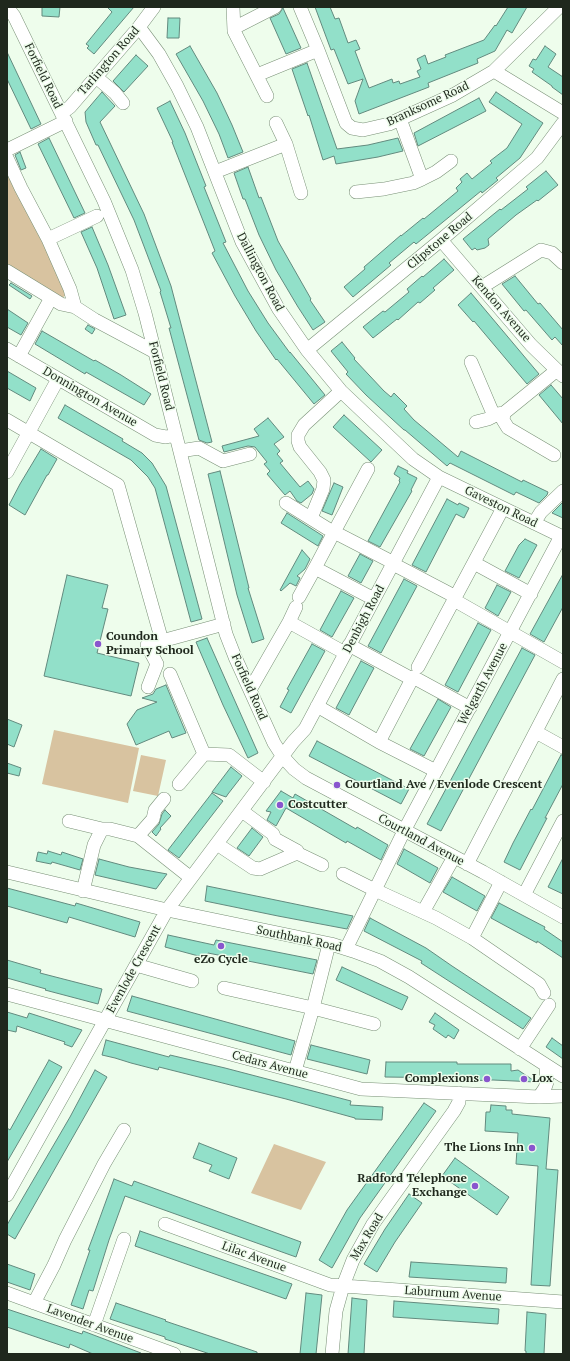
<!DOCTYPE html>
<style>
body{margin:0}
#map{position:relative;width:570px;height:1361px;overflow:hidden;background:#eefdec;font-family:"PT Serif",serif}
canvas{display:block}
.frame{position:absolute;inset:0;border:8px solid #1f281d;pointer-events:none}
</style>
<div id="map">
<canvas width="570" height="1361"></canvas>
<div class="frame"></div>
</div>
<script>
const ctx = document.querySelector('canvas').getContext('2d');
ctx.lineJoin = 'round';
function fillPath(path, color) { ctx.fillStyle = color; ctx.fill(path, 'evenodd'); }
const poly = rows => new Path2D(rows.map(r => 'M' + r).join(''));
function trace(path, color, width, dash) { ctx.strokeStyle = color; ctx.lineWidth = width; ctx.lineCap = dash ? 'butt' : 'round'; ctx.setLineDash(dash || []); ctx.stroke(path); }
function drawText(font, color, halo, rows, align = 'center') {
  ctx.font = font + ' "PT Serif",serif'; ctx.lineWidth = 3; ctx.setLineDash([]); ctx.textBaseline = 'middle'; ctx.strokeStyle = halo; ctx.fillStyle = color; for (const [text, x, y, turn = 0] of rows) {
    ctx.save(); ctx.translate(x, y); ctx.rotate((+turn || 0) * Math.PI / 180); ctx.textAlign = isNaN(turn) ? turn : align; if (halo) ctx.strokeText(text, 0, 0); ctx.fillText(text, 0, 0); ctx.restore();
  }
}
fillPath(poly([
 [7,163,69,292,59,301,7,270],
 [54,730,139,748,128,803,42,784],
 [141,755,166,760,158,796,133,791],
 [274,1144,326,1162,301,1210,251,1193]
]), '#d8c3a0');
const building = poly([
 [42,7,60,7,59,17,42,16,42,7],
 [107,7,134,7,94,54,87,48,89,46,86,44,112,12,107,7],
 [315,7,330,7,335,19,339,18,348,43,356,40,360,49,355,51,369,88,392,79,393,83,399,81,400,84,420,77,417,71,421,69,417,59,425,55,428,64,446,57,445,55,484,40,495,25,496,26,508,7,527,7,512,33,507,30,495,51,477,59,478,63,428,83,429,87,359,114,355,101,363,79,348,84,334,49,331,50,315,7],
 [283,8,301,48,286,54,270,18,279,14,283,8],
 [168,18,180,18,179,38,167,38,168,18],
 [190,46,217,93,232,125,243,152,228,158,219,134,203,101,176,54,190,46],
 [545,46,556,54,548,67,563,77,563,95,552,87,552,86,532,72,534,69,529,66,533,59,536,60,545,46],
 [7,52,41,124,31,129,7,79,7,52],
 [136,55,148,66,124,92,113,81,136,55],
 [307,63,337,149,368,145,398,138,403,151,378,157,336,164,334,156,323,160,309,115,308,116,292,69,307,63],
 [102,92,115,106,100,122,144,214,171,286,212,442,207,443,199,440,169,328,171,328,160,292,161,291,134,220,98,145,96,145,86,122,85,112,102,92],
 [496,92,543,123,520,158,496,178,498,180,482,193,481,191,416,244,414,242,389,263,391,265,353,297,344,287,365,269,364,267,401,235,401,236,423,218,424,219,458,191,456,188,462,182,460,179,467,173,472,179,492,163,490,161,507,148,522,124,489,102,496,92],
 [479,98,486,111,418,146,414,133,479,98],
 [170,101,185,133,206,186,204,187,226,242,223,243,248,291,268,323,290,353,290,352,325,395,314,404,277,359,276,360,256,331,235,296,212,253,215,251,172,142,173,142,157,108,170,101],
 [49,138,85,213,74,218,38,144,49,138],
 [20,152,26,168,21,170,15,155,20,152],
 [248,167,259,198,261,197,278,241,311,299,310,300,325,322,313,330,298,307,276,270,259,235,245,199,243,199,234,173,248,167],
 [546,171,558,185,538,201,537,200,516,215,488,239,489,245,485,248,477,250,475,248,472,250,463,239,500,209,501,210,528,189,526,187,546,171],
 [92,227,108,265,126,315,114,319,97,268,81,232,92,227],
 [444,259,454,270,433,288,435,290,420,303,418,302,398,320,397,319,373,338,363,327,383,311,385,312,409,292,407,289,422,276,423,277,444,259],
 [515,276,538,304,540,303,563,330,563,346,555,337,552,340,526,310,524,311,502,284,515,276],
 [11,283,32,296,30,299,9,285,11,283],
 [471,293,539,374,527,384,474,321,473,322,458,305,471,293],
 [7,309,28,323,21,335,7,327,7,309],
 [88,325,95,329,92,334,85,329,88,325],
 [42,331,94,361,95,360,121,375,151,394,144,405,86,372,85,374,35,344,42,331],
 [342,342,355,358,354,359,384,391,391,397,394,393,407,406,404,409,414,420,458,457,461,451,522,482,523,480,548,492,547,495,539,503,516,492,514,495,450,463,447,466,405,430,404,430,366,395,346,374,348,372,331,351,342,342],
 [7,371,36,388,30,401,7,388,7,371],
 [551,385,563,399,563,424,539,395,551,385],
 [65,405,123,439,122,441,142,453,152,463,166,486,202,619,191,622,155,488,148,477,131,460,58,418,65,405],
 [344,415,382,450,371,462,333,427,344,415],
 [268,418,284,437,274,444,280,451,277,454,283,461,280,463,300,487,308,481,314,489,312,494,301,503,297,501,290,491,285,495,267,474,270,471,264,464,267,462,255,447,248,446,224,452,222,446,259,436,254,429,268,418],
 [41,449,57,459,48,475,47,475,25,515,9,505,20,484,41,449],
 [398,466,408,471,407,473,417,478,411,490,412,491,380,547,368,541,400,482,399,481,400,478,394,474,398,466],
 [220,471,249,588,248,588,264,639,252,643,237,595,208,474,220,471],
 [334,483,343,487,332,515,322,511,334,483],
 [447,499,458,505,459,503,469,508,464,518,456,514,426,572,412,565,447,499],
 [563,502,563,518,552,513,563,502],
 [287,513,323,536,318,546,281,523,287,513],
 [525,539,537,545,519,578,505,571,519,545,525,539],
 [302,550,310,559,305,569,297,576,300,578,296,586,290,583,281,591,280,590,302,550],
 [360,554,373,561,361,583,348,576,360,554],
 [563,574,563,607,544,642,530,634,563,574],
 [67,575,108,585,102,608,108,609,97,653,139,663,131,696,44,676,67,575],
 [404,579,417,586,381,653,368,646,404,579],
 [497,585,511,592,498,616,485,608,497,585],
 [341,591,354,598,332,637,320,630,341,591],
 [478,623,491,630,458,692,445,685,478,623],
 [207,638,258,753,248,758,223,705,196,642,207,638],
 [312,644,325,651,291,713,280,707,289,690,287,689,312,644],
 [522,648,535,655,441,831,427,824,522,648],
 [361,661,374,668,349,715,336,708,361,661],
 [166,685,186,733,172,738,169,731,136,745,127,724,137,710,157,702,142,698,153,694,156,689,166,685],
 [438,699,451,707,424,756,410,749,438,699],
 [7,719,22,725,14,747,7,744,7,719],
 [317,741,409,789,401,804,309,756,317,741],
 [561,755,563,755,563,784,545,818,547,818,520,870,504,862,513,843,531,809,532,810,561,755],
 [7,763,21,768,19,776,7,773,7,763],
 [231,767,242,776,228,794,226,797,212,792,231,767],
 [281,791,293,798,295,794,356,829,357,827,388,845,381,860,347,841,346,843,286,808,276,826,267,820,271,812,266,811,281,791],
 [212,793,223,801,179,858,168,850,212,793],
 [165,810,171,816,160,828,161,829,156,836,152,832,159,824,162,814,165,810],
 [252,828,263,837,249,856,237,848,252,828],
 [404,849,438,868,430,883,397,864,404,849],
 [48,851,61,855,62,852,83,859,80,870,52,862,51,864,36,861,38,852,47,854,48,851],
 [563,858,563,894,548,887,563,858],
 [99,859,129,867,167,874,156,889,95,875,99,859],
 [452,877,485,896,477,911,443,892,452,877],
 [207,886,261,897,353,916,347,929,278,916,205,901,207,886],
 [7,888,75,906,76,903,140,922,135,937,69,917,67,923,7,906,7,888],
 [499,903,545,927,544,929,563,942,563,958,537,941,537,943,491,918,499,903],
 [370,918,426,948,452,966,531,1018,523,1029,421,963,422,961,364,931,370,918],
 [168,935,214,945,216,940,317,960,313,974,208,953,206,958,165,947,168,935],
 [7,960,41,970,40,973,102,989,98,1004,45,990,46,989,7,978,7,960],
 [342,967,408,997,402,1010,336,980,342,967],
 [132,996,295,1041,291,1055,127,1011,132,996],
 [7,1012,27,1018,29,1013,82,1030,72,1047,64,1044,65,1042,17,1026,16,1032,7,1030,7,1012],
 [435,1013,459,1030,454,1039,448,1035,446,1038,433,1029,435,1025,429,1022,435,1013],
 [552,1038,563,1046,563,1059,546,1047,552,1038],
 [106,1040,169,1057,170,1055,225,1068,351,1101,350,1105,383,1107,382,1120,355,1119,355,1118,286,1099,159,1067,158,1070,131,1063,115,1058,102,1055,106,1040],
 [311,1045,370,1060,367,1074,307,1059,311,1045],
 [49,1060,62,1067,7,1162,7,1128,10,1130,49,1060],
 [386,1062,457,1062,457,1064,511,1064,511,1071,518,1070,536,1082,493,1080,461,1081,461,1078,385,1077,386,1062],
 [95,1070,107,1077,15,1239,7,1234,7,1225,70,1117,95,1070],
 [424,1103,436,1111,360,1218,332,1268,319,1260,347,1210,424,1103],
 [491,1105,506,1106,506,1110,512,1110,512,1114,550,1118,546,1169,558,1170,550,1286,531,1285,538,1166,516,1164,518,1133,485,1131,486,1112,490,1112,491,1105],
 [199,1143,237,1158,229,1179,209,1171,212,1165,193,1158,199,1143],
 [455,1158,509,1197,497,1215,442,1176,455,1158],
 [114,1179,132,1186,134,1181,301,1242,296,1257,125,1196,109,1240,93,1291,89,1290,83,1309,71,1305,90,1250,88,1250,94,1234,114,1179],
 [409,1194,422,1203,395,1242,377,1272,364,1264,385,1229,409,1194],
 [140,1231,292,1284,286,1299,135,1246,140,1231],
 [411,1262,507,1268,506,1283,409,1277,411,1262],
 [7,1264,35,1274,30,1290,7,1282,7,1264],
 [306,1293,322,1295,316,1354,300,1354,306,1293],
 [352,1298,367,1300,364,1354,348,1354,352,1298],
 [394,1301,499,1309,498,1324,393,1317,394,1301],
 [116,1303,166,1320,165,1321,257,1352,257,1354,210,1354,165,1339,165,1337,110,1319,116,1303],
 [7,1309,82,1334,83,1331,141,1353,141,1354,93,1354,70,1344,69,1348,45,1340,7,1327,7,1309],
 [527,1312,546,1314,544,1354,526,1354,526,1351,525,1351,527,1312]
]);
fillPath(building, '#92e0c9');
trace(building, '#628a7e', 1);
const minor = poly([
 [7,7,14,16,104,201,132,270,145,313,226,634,235,657,274,743,283,757,294,769,306,778,483,872,563,917],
 [233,7,234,31,267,96],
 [300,7,318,50,346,123,352,128,363,130,389,124,453,95,494,71,559,7],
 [139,27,159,54,177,86,197,127,242,242,278,308,307,350,341,391,413,459,439,477,563,537],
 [234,28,275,7],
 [494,71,563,113],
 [257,75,318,50],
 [96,77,115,93,123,103],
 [62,113,70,107,139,27,154,7],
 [276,123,286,144],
 [7,150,66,121],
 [7,158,21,188,48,239,70,289,75,307,95,320,155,352],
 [215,172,286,144,301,193],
 [422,179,436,172,451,161],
 [356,192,384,189,413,183,422,179,400,119],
 [48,239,97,216],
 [441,240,531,345,563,376],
 [7,271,61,304,75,307],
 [482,287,541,250,552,253,563,263],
 [7,349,155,435,166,437,176,435],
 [307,350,441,240,537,158,563,123],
 [19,356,51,298],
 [471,362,494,416],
 [504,413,503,420,508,428,554,455],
 [7,420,118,485,162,641],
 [476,422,488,419,498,414,504,413,557,370],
 [180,451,199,448,223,461,250,454],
 [368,469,334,532,394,563],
 [7,472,58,379],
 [286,503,328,529],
 [311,518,323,489,324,480,320,472,300,447,298,441,298,435,304,425,341,391],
 [534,523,541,512,563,491],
 [334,532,315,568,374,599],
 [474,563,531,594],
 [393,564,456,597],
 [299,597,315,568],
 [454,600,563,662],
 [296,607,289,622,345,653],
 [349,645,412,679],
 [418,667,503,508],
 [170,674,204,754,179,784],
 [148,687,157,664,147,645,224,624],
 [250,690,289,622],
 [317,706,379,742,413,677,470,708],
 [536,732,563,747],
 [379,742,436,771],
 [204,754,229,755,264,782],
 [242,811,273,834,275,839,297,851,297,853],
 [69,821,102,829,110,829,138,836,153,819,155,810,164,799],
 [138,836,191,878],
 [217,844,253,868,260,869,297,853,322,865],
 [467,864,563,679],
 [7,872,167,910,331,944,353,951,380,961,409,977,563,1076],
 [343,874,375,890,346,949],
 [501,882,472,938,539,984,544,993],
 [83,891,94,845,102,829],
 [524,895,563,821],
 [423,912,454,857],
 [472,938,436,918,375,890,404,831,561,536],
 [329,944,313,1008,374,1024],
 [136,965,192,981],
 [224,988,313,1008,295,1071],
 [7,994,361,1089,539,1097,563,1096],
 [520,1049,549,1005],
 [539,1097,545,1088,547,1082,546,1066],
 [7,1195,167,910,293,742,305,729,439,477],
 [165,1224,330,1285,563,1302],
 [7,1293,174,1354],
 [34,1303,54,1265,65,1240,104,1164,124,1130],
 [94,1325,124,1239],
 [332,1354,336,1311,343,1286,353,1260,373,1224,454,1111,459,1102,459,1093]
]);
trace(minor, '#799076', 14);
trace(minor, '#fff', 13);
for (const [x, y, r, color] of [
 [98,644,4,"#8956ce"],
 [337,785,4,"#8956ce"],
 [280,805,4,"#8956ce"],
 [221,946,4,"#8956ce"],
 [487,1079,4,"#8956ce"],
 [524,1079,4,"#8956ce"],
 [532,1148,4,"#8956ce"],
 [475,1186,4,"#8956ce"]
]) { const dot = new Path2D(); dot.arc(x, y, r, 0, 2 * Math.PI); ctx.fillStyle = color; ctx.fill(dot); trace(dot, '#eefdec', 1.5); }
drawText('12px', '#1f281d', '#eefdec', [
 ["Tarlington Road",109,61,-49],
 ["Forfield Road",43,76,64],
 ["Branksome Road",428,104,-25],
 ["Clipstone Road",440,241,-40],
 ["Dallington Road",260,272,62],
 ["Kendon Avenue",501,309,49],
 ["Forfield Road",161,376,76],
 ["Donnington Avenue",90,397,30],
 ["Gaveston Road",501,507,26],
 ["Denbigh Road",364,619,-62],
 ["Welgarth Avenue",483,684,-62],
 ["Forfield Road",249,687,66],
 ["Courtland Avenue",421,840,28],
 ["Southbank Road",299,939,12],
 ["Evenlode Crescent",134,969,-61],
 ["Cedars Avenue",270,1065,15],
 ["Max Road",367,1237,-59],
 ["Lilac Avenue",254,1257,20],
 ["Laburnum Avenue",453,1294,4],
 ["Lavender Avenue",90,1324,20]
]);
drawText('bold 12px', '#1f281d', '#eefdec', [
 ["Coundon",106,637],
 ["Primary School",106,651],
 ["Courtland Ave / Evenlode Crescent",345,785],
 ["Costcutter",288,805],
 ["eZo Cycle",221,960,"center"],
 ["Complexions",479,1079,"right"],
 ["Lox",532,1079],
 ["The Lions Inn",524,1148,"right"],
 ["Radford Telephone",467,1179,"right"],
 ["Exchange",467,1193,"right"]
], 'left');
</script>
